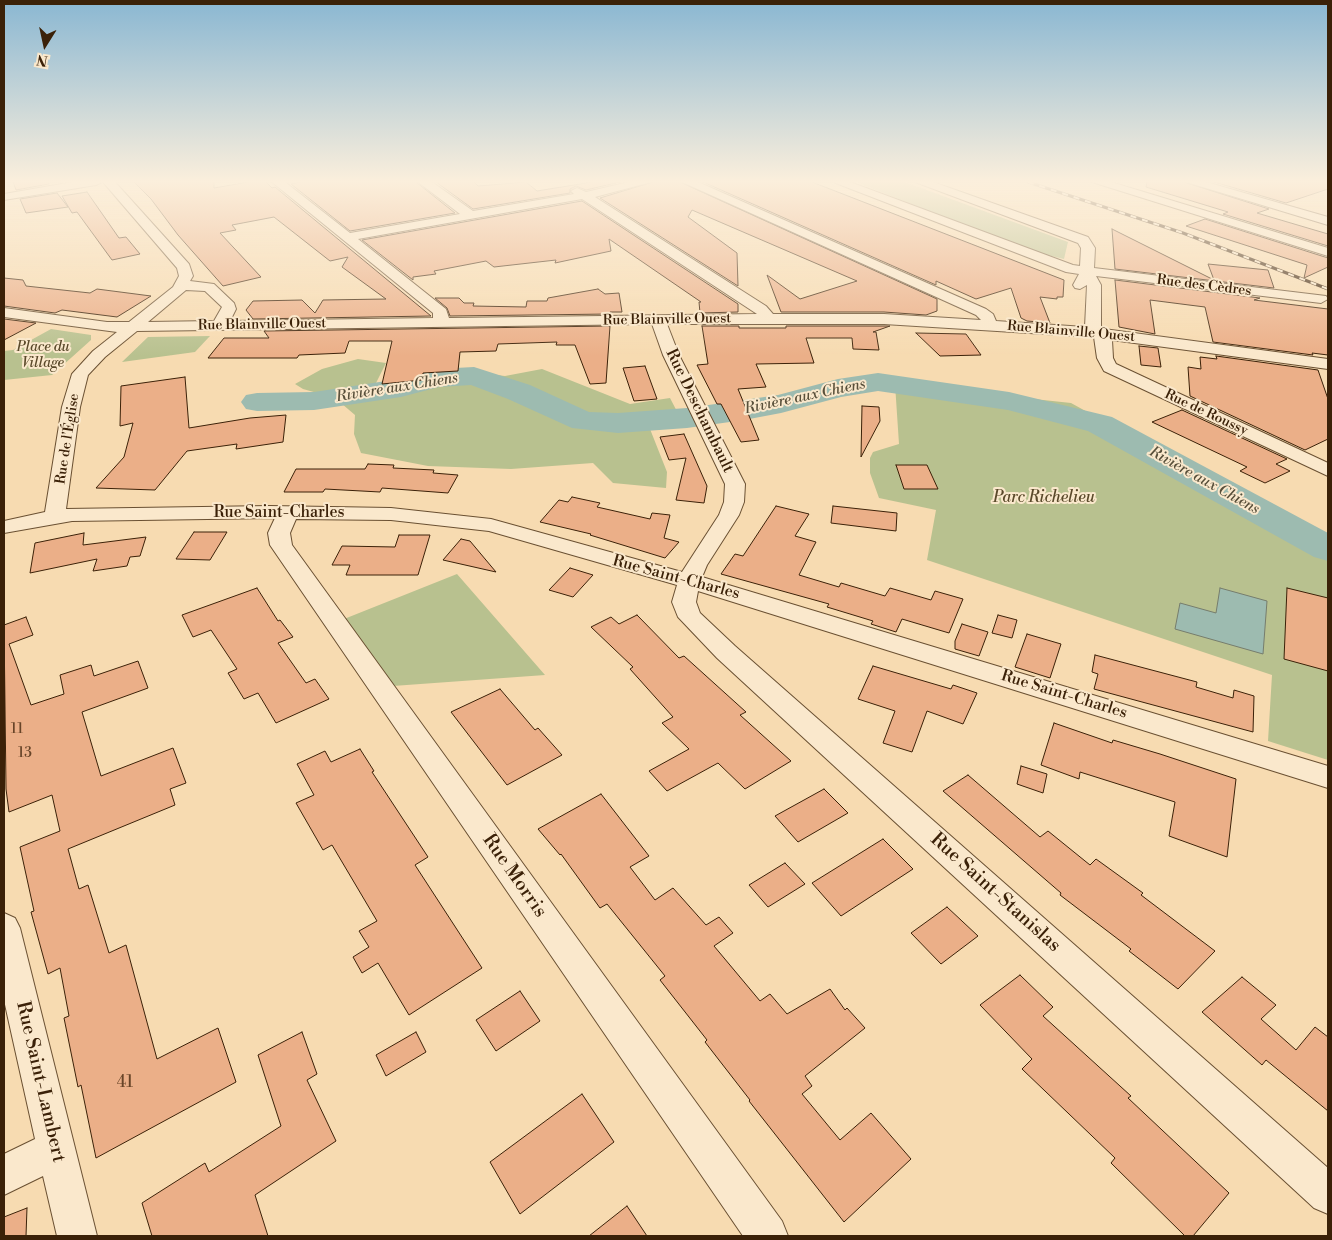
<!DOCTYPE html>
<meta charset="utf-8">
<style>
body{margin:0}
#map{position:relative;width:1332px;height:1240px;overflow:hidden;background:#f7dbb1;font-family:"Libre Bodoni",serif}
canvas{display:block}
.frame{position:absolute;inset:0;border:5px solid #3b2108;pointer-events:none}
.north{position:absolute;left:20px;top:20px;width:50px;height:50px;-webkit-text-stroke:4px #fae8cc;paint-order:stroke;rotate:190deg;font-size:14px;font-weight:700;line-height:20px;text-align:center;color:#3b2108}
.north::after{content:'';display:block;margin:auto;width:18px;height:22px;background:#3b2108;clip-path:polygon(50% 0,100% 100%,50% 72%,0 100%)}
</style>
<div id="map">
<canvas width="1332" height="1240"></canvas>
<div class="frame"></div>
<div class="north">N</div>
</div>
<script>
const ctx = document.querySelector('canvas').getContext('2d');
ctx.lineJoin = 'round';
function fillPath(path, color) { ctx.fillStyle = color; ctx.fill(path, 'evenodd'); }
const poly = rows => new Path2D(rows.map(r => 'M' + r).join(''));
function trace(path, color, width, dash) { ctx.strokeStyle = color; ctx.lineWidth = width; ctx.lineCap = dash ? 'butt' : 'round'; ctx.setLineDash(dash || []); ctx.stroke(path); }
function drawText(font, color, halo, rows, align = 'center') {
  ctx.font = font + ' "Libre Bodoni",serif'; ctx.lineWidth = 4; ctx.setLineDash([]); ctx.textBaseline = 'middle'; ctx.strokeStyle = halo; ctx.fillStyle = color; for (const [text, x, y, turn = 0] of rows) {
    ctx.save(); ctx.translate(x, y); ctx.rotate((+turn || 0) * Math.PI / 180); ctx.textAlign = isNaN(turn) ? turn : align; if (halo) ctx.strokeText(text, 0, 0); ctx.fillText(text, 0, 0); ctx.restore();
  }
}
fillPath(poly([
 [856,182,905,182,1068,242,1064,259,1026,250],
 [51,329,91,335,91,340,52,375,4,380,4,351,13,350],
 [210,336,195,352,122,362,148,337],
 [358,359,386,363,375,385,422,388,441,373,470,372,505,376,542,369,630,404,670,398,683,423,650,429,667,472,666,488,613,483,593,463,511,469,428,466,361,453,354,434,355,415,335,398,303,389,295,384,322,369],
 [895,384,1071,403,1328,544,1328,760,1268,741,1272,675,927,560,936,510,879,498,870,473,870,458,873,452,899,444],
 [457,574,545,675,379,687,334,623]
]), '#b8c18f');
const water = poly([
 [1220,588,1267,601,1263,654,1175,629,1180,603,1216,613,1220,588]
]);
fillPath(water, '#9dbbb0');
trace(water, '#767d6d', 1);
fillPath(poly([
 [474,367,530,385,589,412,618,413,687,408,744,400,778,395,838,379,878,373,1009,392,1112,417,1328,533,1328,561,1314,557,1088,431,1008,410,878,391,841,397,781,413,744,420,687,428,618,433,572,428,508,399,471,385,439,387,401,397,314,410,257,411,246,409,241,402,246,395,257,393,314,392,399,379,437,369,474,367]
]), '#9dbbb0');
const building = poly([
 [13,182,48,182,49,184,16,190,13,182],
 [134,182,214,182,214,188,248,182,266,182,272,188,275,187,431,316,253,319,246,310,253,301,302,300,315,313,323,300,386,299,342,267,348,257,330,261,274,217,232,225,236,230,220,233,261,277,223,286,178,235,151,199,134,182],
 [300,182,416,182,455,213,350,231,291,184,300,182],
 [436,182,474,182,478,186,526,182,537,191,592,182,620,182,586,190,576,186,570,189,570,193,473,209,436,182],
 [653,182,680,182,937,299,937,311,926,315,884,312,781,312,767,275,800,299,857,281,692,210,688,217,737,253,738,286,600,198,653,182],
 [703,182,812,182,1064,280,1063,297,1057,297,1057,299,1040,297,1050,323,1027,321,1021,318,1011,288,976,299,936,281,936,285,703,182],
 [1147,182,1184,182,1269,209,1257,213,1328,234,1328,246,1223,214,1228,212,1146,187,1147,182],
 [1214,182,1328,182,1328,189,1286,203,1214,182],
 [87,192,119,238,126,237,140,254,112,260,77,212,72,213,62,196,87,192],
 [57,193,68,207,26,213,20,199,57,193],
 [582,201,738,304,738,312,700,313,699,302,701,302,609,239,611,251,555,263,556,260,494,267,486,261,434,271,436,274,413,277,413,280,362,240,582,201],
 [1205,219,1328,258,1328,267,1304,278,1307,265,1186,226,1205,219],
 [1112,229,1214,280,1208,264,1268,270,1274,288,1115,269,1112,229],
 [4,278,23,280,26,286,90,293,97,289,151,296,117,317,62,310,55,313,4,306,4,278],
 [1115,280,1260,298,1254,300,1328,309,1328,355,1312,353,1313,355,1213,342,1205,307,1189,305,1150,300,1155,334,1119,327,1115,280],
 [598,289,605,294,619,293,622,312,610,312,610,314,450,316,447,308,435,298,459,298,464,303,474,303,473,306,526,307,527,301,547,301,548,298,598,289],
 [4,319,36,323,4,340,4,319],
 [610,326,606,383,590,384,575,345,556,345,557,342,498,344,496,351,460,352,458,371,423,373,422,380,382,384,392,341,349,341,345,353,299,355,297,358,208,358,224,338,269,338,264,331,610,326],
 [702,326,739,326,739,328,786,328,786,326,890,326,873,332,876,332,879,350,853,349,852,338,806,338,814,363,756,364,766,387,738,389,759,440,741,442,721,404,717,404,697,365,708,364,702,326],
 [916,333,966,334,981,355,940,356,916,333],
 [1139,346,1158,348,1161,367,1141,365,1139,346],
 [1216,356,1318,370,1328,399,1328,439,1305,450,1190,396,1188,367,1201,369,1200,357,1217,359,1216,356],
 [645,366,657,399,634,401,623,368,645,366],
 [185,377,189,428,250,418,286,415,283,442,236,449,237,444,187,451,155,490,96,488,124,457,133,423,120,426,121,386,185,377],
 [862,406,879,407,880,421,861,457,862,406],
 [1182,410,1287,459,1276,464,1290,471,1265,483,1240,471,1247,467,1152,422,1182,410],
 [684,434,707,486,704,503,676,500,686,458,669,460,660,437,684,434],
 [368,464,394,465,393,468,434,470,433,473,458,475,448,493,382,488,380,492,325,489,323,492,284,492,296,469,365,469,368,464],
 [896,465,927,465,938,489,904,489,896,465],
 [572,497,600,503,597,507,650,519,652,513,670,515,664,538,679,542,665,558,590,535,591,534,540,522,559,500,568,502,572,497],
 [776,506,809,514,795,536,816,542,799,575,839,587,841,583,885,596,890,588,931,600,935,591,963,599,949,633,902,619,896,632,871,624,873,621,827,607,829,604,721,574,735,554,743,556,776,506],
 [833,506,897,513,896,531,831,523,833,506],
 [194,532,227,532,210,560,176,559,194,532],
 [84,533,83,545,146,537,140,556,130,557,127,566,93,571,97,559,30,573,35,543,84,533],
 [399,535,430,535,418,575,346,575,350,565,332,565,342,546,395,547,399,535],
 [461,539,470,541,496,572,443,560,461,539],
 [570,568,593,575,573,597,549,590,570,568],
 [257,588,278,621,280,620,293,637,278,643,306,683,315,679,329,699,276,723,258,693,244,699,228,673,237,669,211,630,193,637,182,615,257,588],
 [1287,588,1328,598,1328,671,1284,659,1287,588],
 [637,615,679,658,684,656,746,712,740,715,791,761,745,789,718,763,667,791,649,771,689,749,662,723,673,717,630,669,633,667,591,627,611,617,619,624,637,615],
 [998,615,1017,620,1012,638,992,633,998,615],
 [26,617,33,635,9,644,31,705,64,694,60,675,91,665,94,676,138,661,148,688,82,712,101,776,173,748,186,783,170,789,175,805,68,849,79,889,88,885,109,953,126,945,157,1059,218,1028,236,1082,96,1158,81,1085,78,1087,64,1018,69,1016,60,968,48,974,31,912,34,911,20,847,60,831,52,795,9,812,6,789,4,625,26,617],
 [962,624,988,632,979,656,955,649,955,641,962,624],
 [1027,634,1061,644,1050,678,1015,667,1027,634],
 [1095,655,1197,682,1196,687,1233,698,1234,690,1254,696,1253,732,1094,689,1098,674,1092,672,1095,655],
 [873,666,951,689,953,685,977,693,963,724,927,711,912,752,883,743,895,711,858,699,873,666],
 [500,689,535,730,538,728,562,755,507,785,451,712,500,689],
 [1054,723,1112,743,1113,740,1160,754,1236,779,1227,857,1169,836,1175,802,1080,772,1079,779,1041,765,1054,723],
 [360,749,374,771,372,772,428,857,415,865,482,968,409,1015,378,963,362,973,353,957,369,947,359,931,377,921,332,845,323,850,296,803,314,795,297,764,325,751,331,762,360,749],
 [1021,766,1047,774,1043,793,1017,784,1021,766],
 [968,775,1040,837,1048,831,1090,865,1096,859,1143,893,1141,895,1215,951,1178,989,1129,951,1131,949,1060,895,1061,893,943,791,968,775],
 [824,789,848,813,798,842,775,816,824,789],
 [601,794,649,856,630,867,655,900,673,888,706,925,719,917,733,933,714,946,760,1001,770,994,787,1014,830,989,845,1010,847,1008,865,1028,805,1076,812,1086,802,1094,840,1140,871,1113,911,1159,844,1222,749,1101,750,1100,705,1042,707,1040,660,980,665,976,607,904,600,908,561,854,560,855,538,829,601,794],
 [883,839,913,869,841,916,812,883,883,839],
 [785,863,805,884,768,907,749,885,785,863],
 [947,907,978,936,941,964,911,933,947,907],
 [1020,975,1053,1007,1043,1016,1131,1096,1128,1098,1229,1193,1193,1236,1185,1236,1111,1163,1115,1158,1022,1069,1032,1059,980,1005,1020,975],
 [1242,977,1276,1005,1261,1019,1296,1050,1315,1027,1328,1037,1328,1111,1266,1060,1262,1065,1202,1012,1242,977],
 [520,991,540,1021,496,1051,476,1020,520,991],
 [302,1032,317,1074,307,1080,336,1141,255,1195,268,1236,152,1236,142,1203,205,1163,209,1172,281,1126,258,1055,302,1032],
 [416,1032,426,1052,386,1076,376,1055,416,1032],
 [582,1094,614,1142,520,1214,490,1162,582,1094],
 [627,1206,647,1236,589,1236,627,1206],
 [27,1208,26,1236,4,1236,4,1217,27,1208]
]);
fillPath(building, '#ebaf88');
trace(building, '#3b2108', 1);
const minor = poly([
 [73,182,102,182,96,185,4,200,4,194,73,182],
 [103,182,115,182,189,264,193,276,190,281,214,284,234,303,236,309,230,321,433,318,433,313,272,182,285,182,350,233,460,214,418,182,432,182,473,211,574,194,571,191,577,188,586,192,629,182,651,182,595,197,766,306,773,314,884,314,981,320,976,315,682,182,698,182,986,309,993,314,996,321,1085,327,1087,285,1080,289,1075,288,1073,285,1079,274,1066,272,833,182,850,182,1073,265,1080,266,1081,248,1078,243,915,182,933,182,1088,237,1095,248,1094,268,1326,296,1328,299,1321,303,1096,276,1101,285,1101,326,1104,329,1328,359,1328,369,1112,340,1113,358,1116,364,1328,463,1328,476,1104,371,1097,358,1094,337,884,324,667,324,679,355,745,484,744,502,739,515,707,565,702,577,1328,766,1328,788,698,591,696,602,700,613,735,646,1328,1168,1328,1214,1314,1208,717,658,678,617,672,602,677,585,489,531,391,520,296,519,290,533,292,545,782,1221,788,1236,743,1236,270,545,268,533,275,518,72,521,4,533,4,521,45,512,62,407,72,374,93,351,117,332,4,317,4,308,107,322,129,322,173,287,179,276,177,268,103,182],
 [582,199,757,314,449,318,446,309,358,239,582,199],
 [186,290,205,291,222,307,214,321,148,322,186,290],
 [652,324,663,355,725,484,724,502,719,515,682,572,491,519,391,508,270,506,66,509,80,407,88,375,105,357,137,331,652,324],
 [1092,182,1111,182,1328,248,1328,256,1092,182],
 [1186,182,1206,182,1328,217,1328,225,1186,182],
 [4,913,15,918,20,928,97,1236,57,1236,43,1176,4,1195,4,1154,35,1139,4,1000,4,913]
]);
trace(minor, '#6a5032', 2);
fillPath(minor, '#fae8cc');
const rail = poly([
 [1028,182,1183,233,1328,289]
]);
trace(rail, '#3b2108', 3);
trace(rail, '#fae8cc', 2, [6]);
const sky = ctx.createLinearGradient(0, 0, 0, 356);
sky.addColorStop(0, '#8ab7d2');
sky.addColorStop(0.51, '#fbefdc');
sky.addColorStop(1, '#fbefdc00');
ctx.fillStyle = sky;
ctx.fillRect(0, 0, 1332, 356);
drawText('14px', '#3b2108', '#fae8cc', [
 ["Rue des Cèdres",1204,286,7],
 ["Rue Blainville Ouest",667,320,-1],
 ["Rue Blainville Ouest",262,325,-1],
 ["Rue Blainville Ouest",1071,332,5],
 ["Rue de Roussy",1206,413,25],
 ["Rue de l'Église",68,439,-81]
]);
drawText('italic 14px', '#5a492a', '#fae8cc', [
 ["Place du",43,348],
 ["Village",43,364]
]);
drawText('14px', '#674428', null, [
 ["11",17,730],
 ["13",25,754]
]);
drawText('italic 15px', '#584f3a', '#fae8cc', [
 ["Rivière aux Chiens",397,388,-9],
 ["Rivière aux Chiens",805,397,-12],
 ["Rivière aux Chiens",1204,481,29]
]);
drawText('16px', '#3b2108', '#fae8cc', [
 ["Rue Deschambault",699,411,64],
 ["Rue Saint-Charles",279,513],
 ["Rue Saint-Charles",676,578,15],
 ["Rue Saint-Charles",1064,695,17]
]);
drawText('italic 16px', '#5a492a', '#fae8cc', [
 ["Parc Richelieu",1044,498]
]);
drawText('16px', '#674428', null, [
 ["41",125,1083]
]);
drawText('19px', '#3b2108', '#fae8cc', [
 ["Rue Morris",514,876,55],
 ["Rue Saint-Stanislas",995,893,42],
 ["Rue Saint-Lambert",40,1082,77]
]);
</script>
